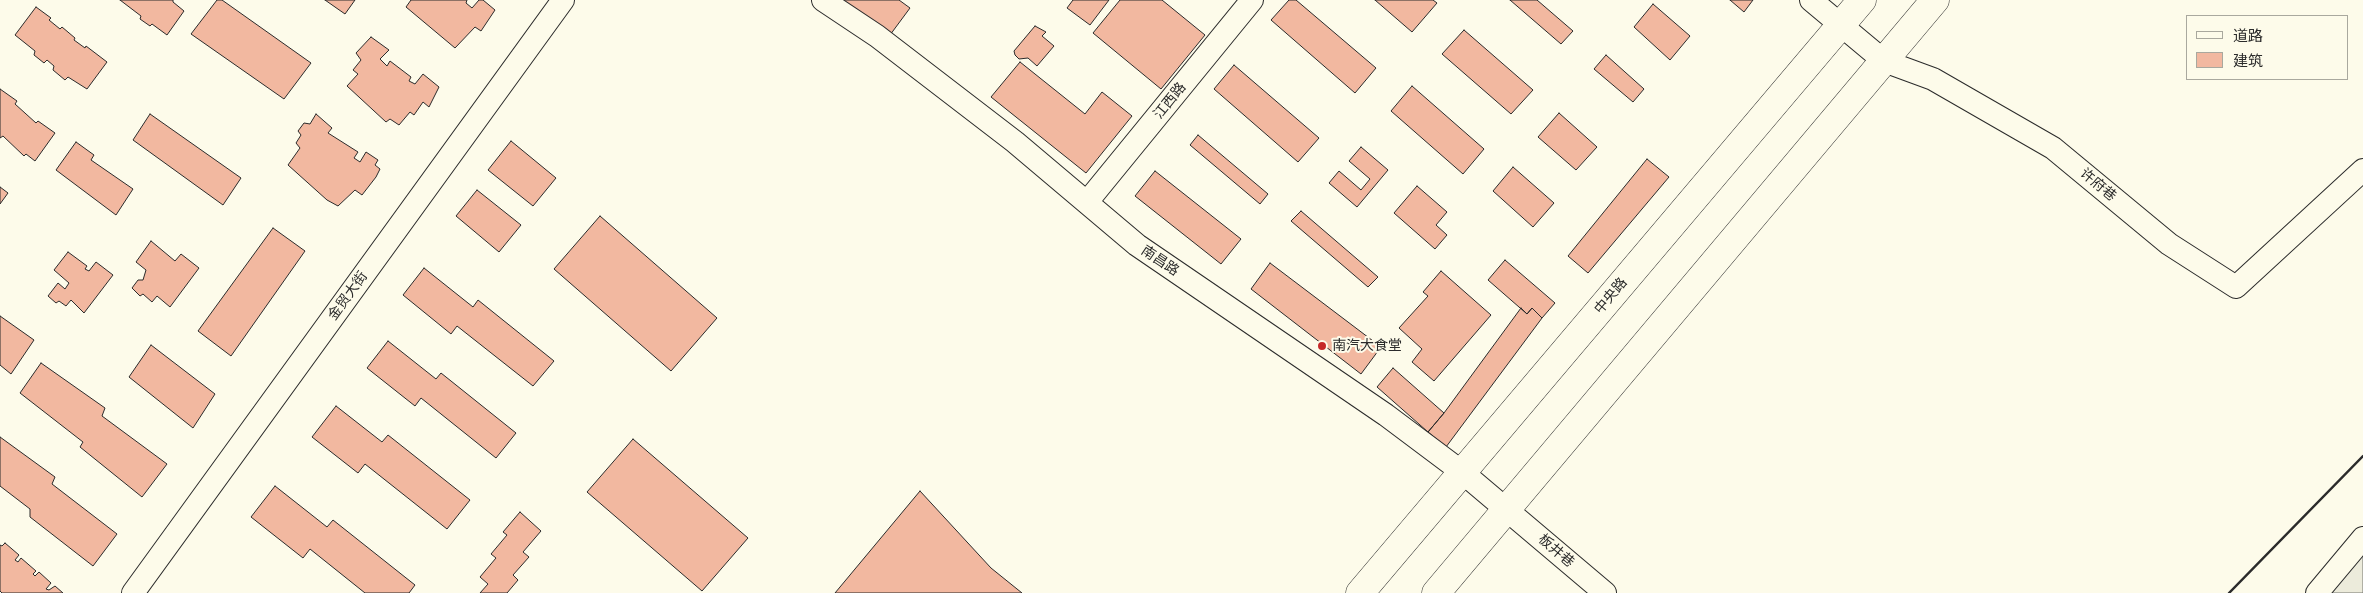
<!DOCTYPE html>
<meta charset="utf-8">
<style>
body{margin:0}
#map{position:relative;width:2363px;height:593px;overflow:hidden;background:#fdfbea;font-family:"PT Sans","Noto Sans SC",sans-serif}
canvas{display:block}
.legend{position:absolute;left:2186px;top:15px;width:162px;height:65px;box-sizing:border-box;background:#fdfbea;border:1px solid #a9a89e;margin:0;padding:6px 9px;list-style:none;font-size:15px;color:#2b2b2b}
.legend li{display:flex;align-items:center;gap:10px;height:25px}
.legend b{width:25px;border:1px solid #a9a89e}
</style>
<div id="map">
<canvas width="2363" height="593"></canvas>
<ul class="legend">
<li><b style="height:6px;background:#fdfbea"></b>道路</li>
<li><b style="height:14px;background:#f2b8a0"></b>建筑</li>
</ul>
</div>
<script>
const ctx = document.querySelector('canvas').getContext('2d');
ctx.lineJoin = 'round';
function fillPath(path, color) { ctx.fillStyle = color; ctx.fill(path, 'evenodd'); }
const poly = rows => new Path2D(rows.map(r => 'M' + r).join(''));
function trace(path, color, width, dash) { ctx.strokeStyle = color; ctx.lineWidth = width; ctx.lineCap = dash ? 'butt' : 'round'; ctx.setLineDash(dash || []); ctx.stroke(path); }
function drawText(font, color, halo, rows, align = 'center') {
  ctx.font = font + ' "PT Sans","Noto Sans SC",sans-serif'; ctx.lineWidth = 4; ctx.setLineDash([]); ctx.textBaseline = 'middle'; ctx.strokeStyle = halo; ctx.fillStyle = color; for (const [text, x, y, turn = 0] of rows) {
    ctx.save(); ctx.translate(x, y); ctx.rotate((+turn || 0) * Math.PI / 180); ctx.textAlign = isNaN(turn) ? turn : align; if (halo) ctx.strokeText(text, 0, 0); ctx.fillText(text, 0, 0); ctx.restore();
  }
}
const green = poly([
 [2363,532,2363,593,2310,593,2363,532]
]);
fillPath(green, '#ecebdb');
trace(green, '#74746e', 1);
const building = poly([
 [120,0,173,0,173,2,184,11,167,35,152,24,150,26,140,19,141,16,120,0],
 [217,0,222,0,311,63,284,99,191,34,217,0],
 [325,0,355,0,345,14,325,0],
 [411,0,467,0,466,3,472,8,479,0,483,0,495,10,481,31,475,27,455,48,406,7,411,0],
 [842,0,899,0,910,8,890,35,842,0],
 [1073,0,1109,0,1090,25,1067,8,1073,0],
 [1120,0,1162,0,1205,35,1161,89,1093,33,1120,0],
 [1289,0,1296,0,1376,68,1355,93,1271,20,1289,0],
 [1375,0,1433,0,1437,3,1412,32,1375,0],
 [1510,0,1537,0,1573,31,1561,44,1510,0],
 [1730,0,1753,0,1744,12,1730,0],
 [1653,4,1690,36,1670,60,1634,27,1653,4],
 [36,7,51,18,49,20,60,29,62,27,75,38,74,40,85,48,86,46,107,62,87,89,68,77,65,80,53,70,54,66,47,60,44,63,34,55,35,51,15,35,36,7],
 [1035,26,1046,32,1042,36,1054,46,1037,66,1028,58,1019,59,1015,55,1014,51,1035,26],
 [1464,30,1533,90,1511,114,1442,54,1464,30],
 [371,37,389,50,380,59,387,66,390,61,411,77,409,81,415,84,423,74,439,87,429,107,423,102,414,115,410,112,399,125,390,119,386,122,347,86,358,74,353,70,361,60,356,53,371,37],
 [1606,55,1644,89,1633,102,1594,69,1606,55],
 [1020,62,1085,114,1102,92,1132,116,1086,173,991,97,1020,62],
 [1234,65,1319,138,1298,162,1214,89,1234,65],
 [1412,86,1484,149,1463,174,1391,111,1412,86],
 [0,89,17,101,15,104,36,123,38,121,55,133,35,161,26,154,24,156,3,136,0,138,0,89],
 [1559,113,1597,147,1576,170,1538,137,1559,113],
 [150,114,241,178,223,205,133,140,150,114],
 [316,114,332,128,328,133,358,152,354,158,360,162,366,152,378,160,375,165,380,169,376,177,362,195,355,190,338,206,327,200,288,165,300,148,296,143,301,135,298,131,304,123,310,124,316,114],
 [1198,135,1268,194,1260,204,1190,145,1198,135],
 [511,141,556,178,533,206,488,170,511,141],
 [76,142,94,155,91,160,133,189,116,215,56,170,76,142],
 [1361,147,1388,170,1357,207,1329,183,1339,171,1361,190,1370,179,1349,161,1361,147],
 [1647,159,1669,177,1588,273,1568,256,1647,159],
 [1513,167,1554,203,1533,227,1493,191,1513,167],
 [1155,171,1241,239,1221,264,1135,196,1155,171],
 [1417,186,1447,212,1436,225,1447,235,1435,249,1394,213,1417,186],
 [0,187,8,193,0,204,0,187],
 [477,190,521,225,499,252,456,216,477,190],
 [1301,211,1378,277,1368,287,1291,221,1301,211],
 [600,216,717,318,671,371,554,269,600,216],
 [273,228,305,251,231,356,198,331,273,228],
 [151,241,175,261,181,254,199,268,170,307,157,296,152,302,143,294,140,296,132,288,138,280,143,280,146,270,136,262,151,241],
 [68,252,87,266,85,269,89,271,96,262,113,275,84,313,71,300,66,306,59,301,56,303,48,296,58,283,65,289,69,283,54,270,68,252],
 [1505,260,1555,303,1542,318,1532,308,1527,314,1488,280,1505,260],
 [1270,263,1381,347,1361,374,1251,289,1270,263],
 [424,268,473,307,478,300,554,361,533,386,457,326,451,334,403,295,424,268],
 [1441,271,1491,315,1434,381,1412,362,1422,349,1399,328,1428,296,1423,292,1441,271],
 [1521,308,1527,314,1532,308,1542,318,1446,447,1428,432,1444,413,1521,308],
 [0,316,34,340,11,374,0,365,0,316],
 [388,341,436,379,441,373,516,433,496,458,421,398,415,406,367,368,388,341],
 [151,345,215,394,193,428,129,377,151,345],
 [41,363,105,408,102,416,167,464,142,497,80,447,83,442,20,393,41,363],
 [1393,368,1444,413,1428,432,1377,387,1393,368],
 [336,406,382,442,388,435,470,500,447,529,365,464,358,473,312,437,336,406],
 [0,437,55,477,52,484,117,534,93,566,30,517,30,509,0,486,0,437],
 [633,439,748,538,702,591,587,492,633,439],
 [275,486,327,527,333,520,415,585,409,593,365,593,310,549,303,558,251,517,275,486],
 [920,491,991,568,1022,593,835,593,920,491],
 [520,512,541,531,523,552,529,557,513,575,518,580,507,593,480,593,488,584,480,577,496,558,491,554,507,535,503,532,520,512],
 [5,543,19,555,15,560,18,562,21,558,36,571,33,574,35,576,39,572,51,583,46,589,49,590,55,586,63,593,2,593,0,591,0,545,2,546,5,543]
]);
fillPath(building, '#f2b8a0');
trace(building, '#2b2b2b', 1);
const minor = poly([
 [823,0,877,36,1015,142,1137,245,1386,415,1462,472,1605,593],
 [1811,0,1884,61,1933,79,2053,148,2169,244,2236,287,2363,170],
 [1087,202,1252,0],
 [133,593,563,0],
 [2317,593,2363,538]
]);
const major = poly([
 [1360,593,1862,0],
 [1436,593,1935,0]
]);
trace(minor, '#2b2b2b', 24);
trace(major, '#2b2b2b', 29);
trace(minor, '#fdfbea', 22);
trace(major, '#fdfbea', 28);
trace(poly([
 [2229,593,2363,456]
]), '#2b2b2b', 2.5);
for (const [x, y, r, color] of [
 [1322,346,5,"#c62828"]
]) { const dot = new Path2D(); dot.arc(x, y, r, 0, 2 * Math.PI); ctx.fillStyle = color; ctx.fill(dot); trace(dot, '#fdfbea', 2); }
drawText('14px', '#2b2b2b', '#fdfbea', [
 ["江西路",1170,101,-51],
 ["许府巷",2098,185,40],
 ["南昌路",1160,261,34],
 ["金贸大街",348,296,-54],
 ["中央路",1611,296,-50],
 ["板井巷",1556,551,41]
]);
drawText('14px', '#2b2b2b', '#fdfbea', [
 ["南汽大食堂",1332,346]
], 'left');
</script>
